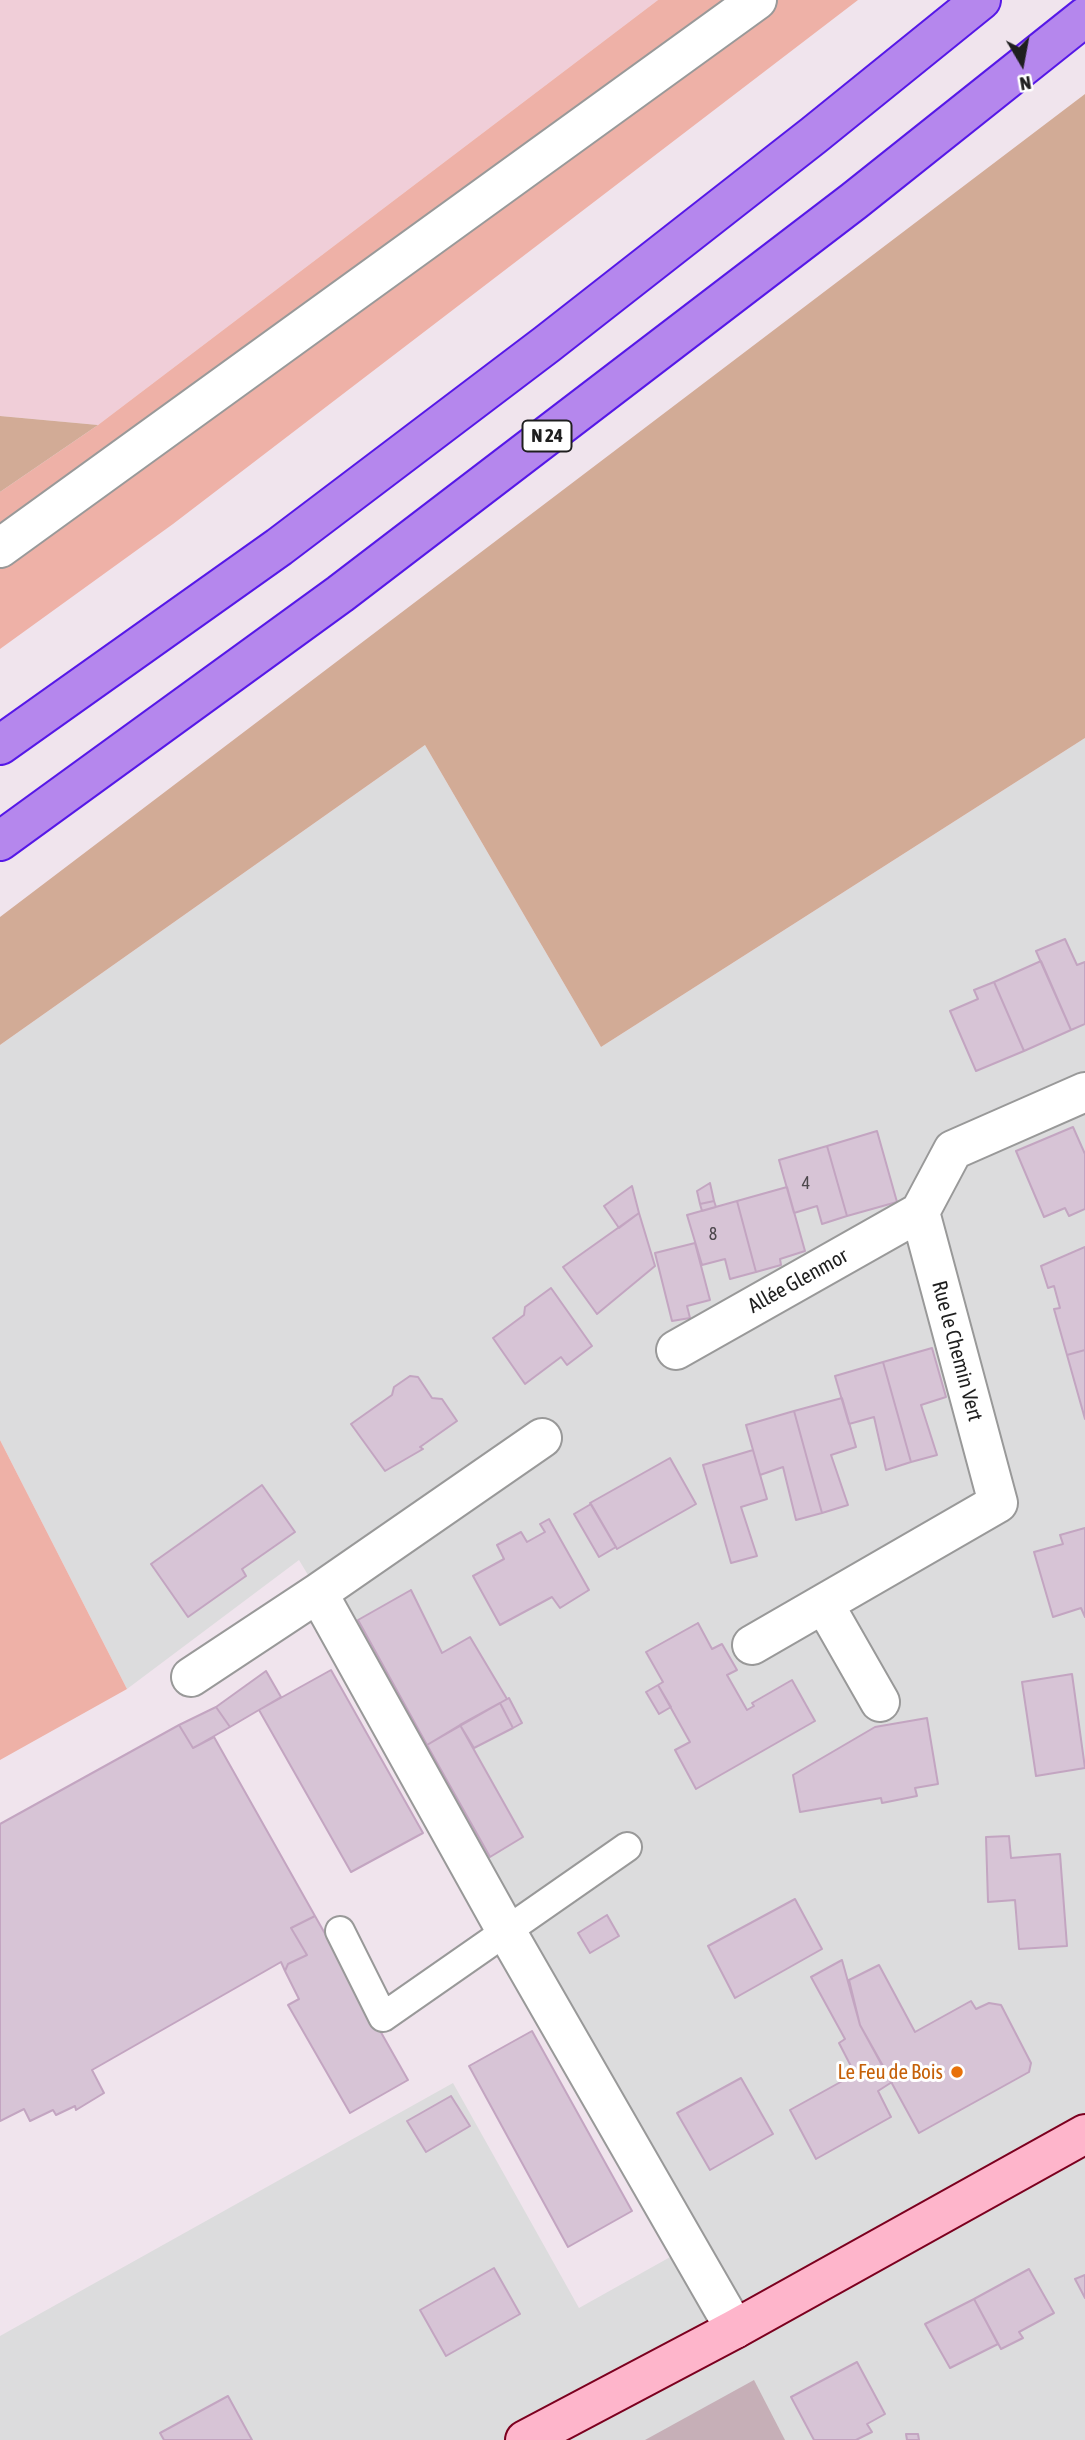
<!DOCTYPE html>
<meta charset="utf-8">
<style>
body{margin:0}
#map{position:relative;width:1085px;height:2440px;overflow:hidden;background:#f0e4ed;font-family:"Asap Condensed",sans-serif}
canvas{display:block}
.north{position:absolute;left:987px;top:28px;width:70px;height:70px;-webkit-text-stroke:5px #fff;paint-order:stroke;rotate:170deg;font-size:19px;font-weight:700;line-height:28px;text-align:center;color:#1f1f1f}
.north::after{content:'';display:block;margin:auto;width:24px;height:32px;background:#1f1f1f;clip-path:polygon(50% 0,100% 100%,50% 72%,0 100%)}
</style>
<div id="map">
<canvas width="1085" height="2440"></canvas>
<div class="north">N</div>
</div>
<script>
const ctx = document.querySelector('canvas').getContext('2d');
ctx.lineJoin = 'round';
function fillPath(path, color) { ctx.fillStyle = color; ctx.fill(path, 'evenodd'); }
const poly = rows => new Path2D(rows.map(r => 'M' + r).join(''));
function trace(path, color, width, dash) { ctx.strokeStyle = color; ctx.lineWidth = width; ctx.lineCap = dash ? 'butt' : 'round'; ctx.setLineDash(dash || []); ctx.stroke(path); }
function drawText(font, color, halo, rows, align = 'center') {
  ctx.font = font + ' "Asap Condensed",sans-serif'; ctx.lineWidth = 6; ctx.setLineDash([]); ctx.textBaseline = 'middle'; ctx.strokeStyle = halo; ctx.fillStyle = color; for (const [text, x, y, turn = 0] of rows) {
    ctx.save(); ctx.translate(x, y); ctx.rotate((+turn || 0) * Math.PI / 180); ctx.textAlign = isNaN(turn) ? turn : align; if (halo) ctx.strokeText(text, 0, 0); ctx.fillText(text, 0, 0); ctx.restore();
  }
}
fillPath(poly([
 [1085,738,1085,2440,0,2440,0,2336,453,2083,579,2308,706,2237,299,1560,127,1689,0,1440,0,1045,425,745,601,1047]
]), '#dcdcdd');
fillPath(poly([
 [754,2380,785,2440,645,2440]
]), '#c6afb7');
fillPath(poly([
 [0,0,658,0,98,425,0,416]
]), '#f0ced8');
fillPath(poly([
 [658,0,858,0,173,524,0,649,0,492,98,425],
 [0,1440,127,1689,0,1760]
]), '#eeb1a7');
fillPath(poly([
 [1085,94,1085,738,601,1047,425,745,0,1045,0,917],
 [0,416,98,425,0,492]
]), '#d2ab96');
const building = poly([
 [1065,939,1077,965,1085,962,1085,1024,1071,1030,1036,951,1065,939],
 [1041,961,1071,1030,1024,1051,994,982,1041,961],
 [994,982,1024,1051,976,1071,950,1011,978,999,974,990,994,982],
 [1073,1127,1085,1154,1085,1209,1069,1216,1065,1208,1044,1217,1016,1151,1073,1127],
 [877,1131,897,1202,847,1216,827,1146,877,1131],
 [827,1146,847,1216,822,1224,817,1206,794,1213,779,1160,827,1146],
 [710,1183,714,1201,700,1204,697,1191,710,1183],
 [632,1186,639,1213,619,1228,604,1206,632,1186],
 [787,1187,805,1251,780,1259,781,1265,756,1272,737,1201,787,1187],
 [714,1201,716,1207,702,1211,700,1204,714,1201],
 [737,1201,756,1272,730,1279,725,1259,702,1265,687,1215,737,1201],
 [639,1213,655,1266,597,1314,563,1267,639,1213],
 [695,1243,710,1300,687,1306,690,1318,672,1321,655,1253,695,1243],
 [1085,1247,1085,1350,1067,1355,1054,1309,1060,1308,1054,1286,1048,1288,1041,1266,1085,1247],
 [551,1288,592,1346,567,1365,561,1357,525,1384,493,1338,524,1315,525,1307,551,1288],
 [932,1348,946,1397,921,1405,937,1455,911,1462,883,1362,932,1348],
 [1085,1350,1085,1419,1067,1355,1085,1350],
 [883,1362,911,1462,886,1470,874,1417,849,1424,835,1376,883,1362],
 [410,1376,418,1377,432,1398,442,1399,457,1421,420,1447,423,1449,385,1471,351,1424,392,1395,394,1387,410,1376],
 [842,1398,856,1447,831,1455,848,1505,822,1513,794,1411,842,1398],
 [794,1411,822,1513,796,1520,783,1467,760,1475,746,1425,794,1411],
 [753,1450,767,1499,741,1507,757,1556,731,1563,703,1465,753,1450],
 [670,1458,696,1504,617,1549,590,1503,670,1458],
 [262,1485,295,1532,242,1569,246,1576,188,1617,151,1564,262,1485],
 [591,1504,616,1547,599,1557,574,1514,591,1504],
 [549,1519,589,1590,560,1608,552,1597,500,1625,473,1576,504,1559,497,1545,521,1532,527,1542,545,1532,540,1524,549,1519],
 [1085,1528,1085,1617,1081,1608,1053,1617,1034,1552,1063,1544,1060,1535,1085,1528],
 [411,1590,442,1653,470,1637,507,1699,427,1745,358,1620,411,1590],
 [698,1623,712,1649,722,1644,737,1670,727,1675,747,1710,754,1706,752,1703,792,1680,815,1721,696,1789,675,1750,690,1742,658,1685,663,1682,646,1652,698,1623],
 [331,1670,423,1833,351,1872,259,1710,331,1670],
 [266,1671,281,1697,230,1727,216,1707,266,1671],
 [1072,1674,1085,1768,1036,1776,1022,1682,1072,1674],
 [658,1685,671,1707,659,1714,646,1692,658,1685],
 [509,1698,522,1723,513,1728,500,1703,509,1698],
 [500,1703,513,1728,474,1748,460,1725,500,1703],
 [216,1707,230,1727,193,1748,179,1725,216,1707],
 [927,1718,938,1784,915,1788,917,1796,882,1803,881,1798,800,1812,793,1775,875,1727,927,1718],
 [179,1725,193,1748,214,1737,315,1916,291,1928,307,1955,288,1964,285,1971,281,1962,92,2070,104,2093,76,2110,75,2106,56,2115,53,2110,30,2121,24,2109,0,2121,0,1824,179,1725],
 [460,1725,523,1837,490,1857,427,1745,460,1725],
 [1009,1836,1011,1858,1060,1854,1067,1946,1019,1949,1015,1900,988,1902,986,1837,1009,1836],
 [795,1899,822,1949,735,1998,708,1946,795,1899],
 [607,1915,619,1936,590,1953,578,1933,607,1915],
 [315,1916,408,2080,350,2113,288,2005,299,1999,285,1971,288,1964,307,1955,291,1928,315,1916],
 [842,1960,860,2025,892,2082,878,2091,891,2117,816,2159,790,2110,855,2074,839,2043,845,2039,811,1977,842,1960],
 [879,1965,915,2032,971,2001,976,2009,989,2003,1001,2005,1031,2063,1029,2072,919,2133,860,2025,849,1980,879,1965],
 [532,2031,632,2211,568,2247,469,2066,532,2031],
 [741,2078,773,2134,710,2170,677,2113,741,2078],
 [451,2096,470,2126,426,2152,407,2121,451,2096],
 [494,2268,520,2314,446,2356,420,2310,494,2268],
 [1029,2269,1054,2313,1019,2332,1023,2338,1001,2349,974,2299,1029,2269],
 [1085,2275,1085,2298,1075,2279,1085,2275],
 [974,2299,998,2344,950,2368,925,2324,974,2299],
 [857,2362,885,2414,867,2424,872,2432,856,2440,814,2440,791,2397,857,2362],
 [228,2396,252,2440,164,2440,160,2433,228,2396],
 [906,2434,918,2434,919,2440,907,2440,906,2434]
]);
fillPath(building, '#d7c4d6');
trace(building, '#c3a5c1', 2);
const lane = poly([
 [340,1931,383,2017,627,1847]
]);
const street = poly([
 [0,548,757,0],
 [676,1350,920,1212],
 [542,1438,318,1593,505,1929,735,2329],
 [824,1604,880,1702],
 [752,1645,998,1503,920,1212,953,1150,1085,1092],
 [191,1677,318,1593]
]);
const secondary = poly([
 [525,2440,735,2329,1085,2134]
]);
const highway = poly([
 [0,745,279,547,547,344,814,135,981,0],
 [0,841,340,594,854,201,1085,17]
]);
trace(lane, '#999', 32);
trace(street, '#999', 42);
trace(secondary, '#7c001f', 42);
trace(highway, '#5618e7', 42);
trace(lane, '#fff', 28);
trace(street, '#fff', 38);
trace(secondary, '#feb5cb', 38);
trace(highway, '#b587ed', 38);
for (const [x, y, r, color] of [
 [957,2072,7,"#e8710a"]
]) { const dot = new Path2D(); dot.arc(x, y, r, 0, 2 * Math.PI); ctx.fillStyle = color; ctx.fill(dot); trace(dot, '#fff', 2.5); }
drawText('18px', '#4d484d', null, [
 ["4",806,1183],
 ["8",713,1234]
]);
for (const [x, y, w] of [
 [547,436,49]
]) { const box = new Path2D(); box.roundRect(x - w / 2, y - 15.5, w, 31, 5); ctx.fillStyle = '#fff'; ctx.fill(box); trace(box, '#1f1f1f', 2); }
drawText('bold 19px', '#1f1f1f', null, [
 ["N 24",547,436]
]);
drawText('21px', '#1f1f1f', '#fff', [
 ["Allée Glenmor",798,1281,-29],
 ["Rue le Chemin Vert",957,1351,75]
]);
drawText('21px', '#c56008', '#fff', [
 ["Le Feu de Bois",943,2072]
], 'right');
</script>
